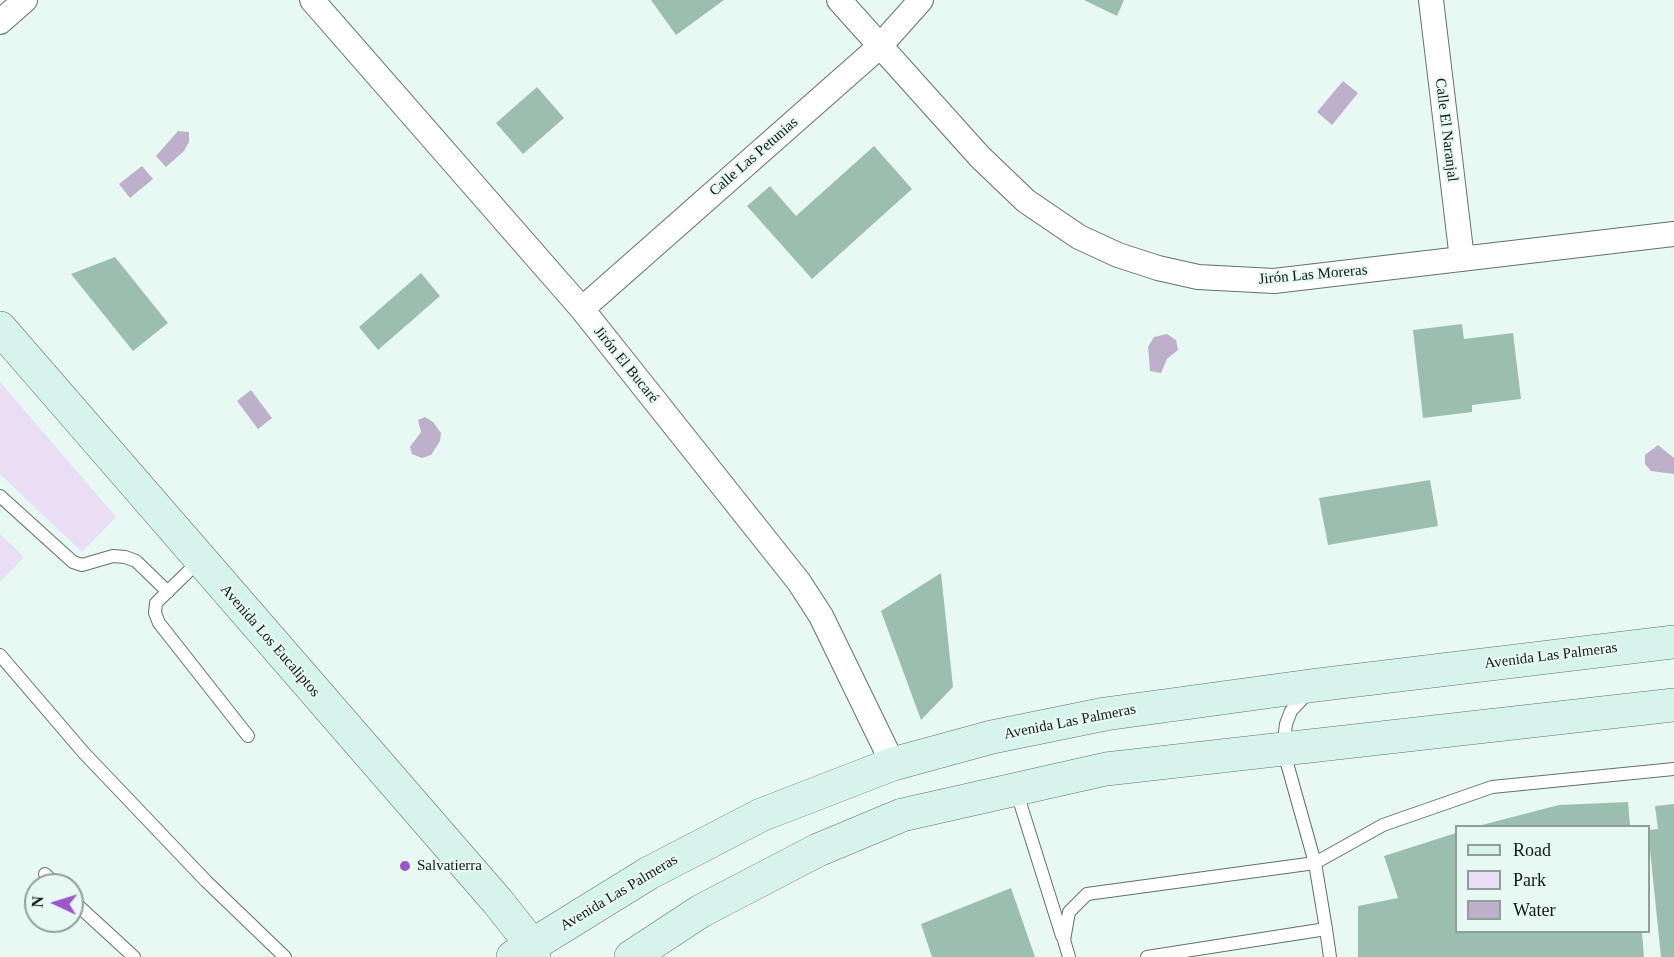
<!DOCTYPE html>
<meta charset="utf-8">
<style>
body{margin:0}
#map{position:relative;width:1674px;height:957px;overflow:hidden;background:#e7f9f2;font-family:"Times New Roman",serif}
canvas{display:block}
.legend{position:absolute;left:1455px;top:825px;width:195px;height:108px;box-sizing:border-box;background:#e7f9f2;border:2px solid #919f9a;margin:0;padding:8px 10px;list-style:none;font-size:18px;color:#111815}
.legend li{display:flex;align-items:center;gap:12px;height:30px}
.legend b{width:30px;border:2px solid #919f9a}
.north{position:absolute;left:24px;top:873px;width:60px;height:60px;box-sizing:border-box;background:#e7f9f2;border:2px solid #919f9a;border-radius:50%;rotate:274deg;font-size:16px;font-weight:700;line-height:24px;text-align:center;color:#111815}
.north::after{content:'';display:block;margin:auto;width:21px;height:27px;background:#9c56ca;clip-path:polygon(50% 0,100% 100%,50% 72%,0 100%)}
</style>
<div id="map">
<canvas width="1674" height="957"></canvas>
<ul class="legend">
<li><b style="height:8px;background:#d6f4eb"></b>Road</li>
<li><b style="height:16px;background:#e9def3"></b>Park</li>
<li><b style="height:16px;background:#beafcb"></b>Water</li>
</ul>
<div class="north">N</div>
</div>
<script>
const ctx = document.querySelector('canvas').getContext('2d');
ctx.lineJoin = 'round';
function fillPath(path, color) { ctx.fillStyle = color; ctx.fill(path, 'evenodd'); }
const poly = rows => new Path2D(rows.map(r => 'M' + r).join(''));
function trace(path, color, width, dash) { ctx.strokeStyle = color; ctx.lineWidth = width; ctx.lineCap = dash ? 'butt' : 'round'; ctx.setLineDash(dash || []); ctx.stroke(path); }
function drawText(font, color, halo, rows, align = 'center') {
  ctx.font = font + ' "Times New Roman",serif'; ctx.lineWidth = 4.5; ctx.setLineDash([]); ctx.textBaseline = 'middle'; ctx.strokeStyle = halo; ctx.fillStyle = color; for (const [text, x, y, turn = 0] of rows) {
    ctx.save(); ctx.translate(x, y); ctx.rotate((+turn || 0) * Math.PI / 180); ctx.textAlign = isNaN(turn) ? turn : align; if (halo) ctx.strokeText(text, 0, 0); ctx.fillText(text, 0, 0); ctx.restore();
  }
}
fillPath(poly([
 [0,382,116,517,82,552,0,474],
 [0,534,24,557,0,582]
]), '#e9def3');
fillPath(poly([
 [1343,81,1358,93,1332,125,1317,112],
 [178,131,189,132,189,142,184,151,166,167,156,156],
 [142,166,153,179,130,198,119,184],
 [1167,334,1176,340,1178,350,1167,359,1161,373,1150,371,1148,347,1154,337],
 [251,390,272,418,258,429,237,401],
 [425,417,433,422,441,433,440,441,431,455,422,458,412,454,410,447,421,432,418,420],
 [1658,445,1674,458,1674,474,1651,471,1645,464,1645,455]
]), '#beafcb');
fillPath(poly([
 [651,0,724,0,676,35],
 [1084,0,1124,0,1117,16],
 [537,87,564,118,523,154,496,123],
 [874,146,912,189,812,279,747,206,770,186,796,216],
 [115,257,168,323,133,351,71,274],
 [421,273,440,296,378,350,359,327],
 [1462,324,1464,339,1513,333,1521,399,1472,405,1472,412,1423,418,1413,330],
 [1430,480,1438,526,1328,545,1319,498],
 [941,573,953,687,921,720,881,611],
 [1628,802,1630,826,1478,826,1559,805],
 [1674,804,1674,957,1661,957,1648,830,1658,829,1655,806],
 [1456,833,1456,932,1642,932,1644,957,1358,957,1358,906,1398,898,1384,856],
 [1011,888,1035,957,932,957,921,924]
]), '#9bbeb1');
const lane = poly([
 [0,496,73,562,82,565,113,556,125,557,136,561,168,592],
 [199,561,156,603,155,613,159,623,248,736],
 [0,655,84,753,206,881,285,957],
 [1016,790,1062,936],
 [45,874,56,885],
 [72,900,134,957],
 [1326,929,1330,957],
 [1069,957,1064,940,1069,912,1087,894,1315,863,1383,825,1492,787,1674,769],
 [1147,957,1326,929,1315,863,1283,749,1286,724,1291,711,1306,695]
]);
const street = poly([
 [312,0,582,309,799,582,821,616,893,764],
 [839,0,980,157,1026,201,1079,237,1118,255,1158,268,1198,277,1274,281,1674,234],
 [1431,0,1462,259],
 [0,22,25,0],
 [582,309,879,47,921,0]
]);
const secondary = poly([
 [0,328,498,902,532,945,534,957],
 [513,957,649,873,761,815,893,764,992,737,1105,714,1317,685,1674,642],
 [631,957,701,911,818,850,902,815,1106,769,1674,705]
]);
trace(lane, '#62716c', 14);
trace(street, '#62716c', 26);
trace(secondary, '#62716c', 34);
trace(lane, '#fff', 12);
trace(street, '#fff', 24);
trace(secondary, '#d6f4eb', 33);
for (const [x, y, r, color] of [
 [405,866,6,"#9c56ca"]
]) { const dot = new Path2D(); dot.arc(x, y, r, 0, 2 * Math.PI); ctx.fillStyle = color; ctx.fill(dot); trace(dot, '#e7f9f2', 2); }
drawText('15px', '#111815', '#e7f9f2', [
 ["Calle El Naranjal",1446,130,83],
 ["Calle Las Petunias",754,157,-41],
 ["Jirón Las Moreras",1313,275,-5],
 ["Jirón El Bucaré",626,365,51],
 ["Avenida Los Eucaliptos",270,641,49],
 ["Avenida Las Palmeras",1551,656,-7],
 ["Avenida Las Palmeras",1070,722,-11],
 ["Avenida Las Palmeras",619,893,-31]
]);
drawText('15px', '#111815', '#e7f9f2', [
 ["Salvatierra",417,866]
], 'left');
</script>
